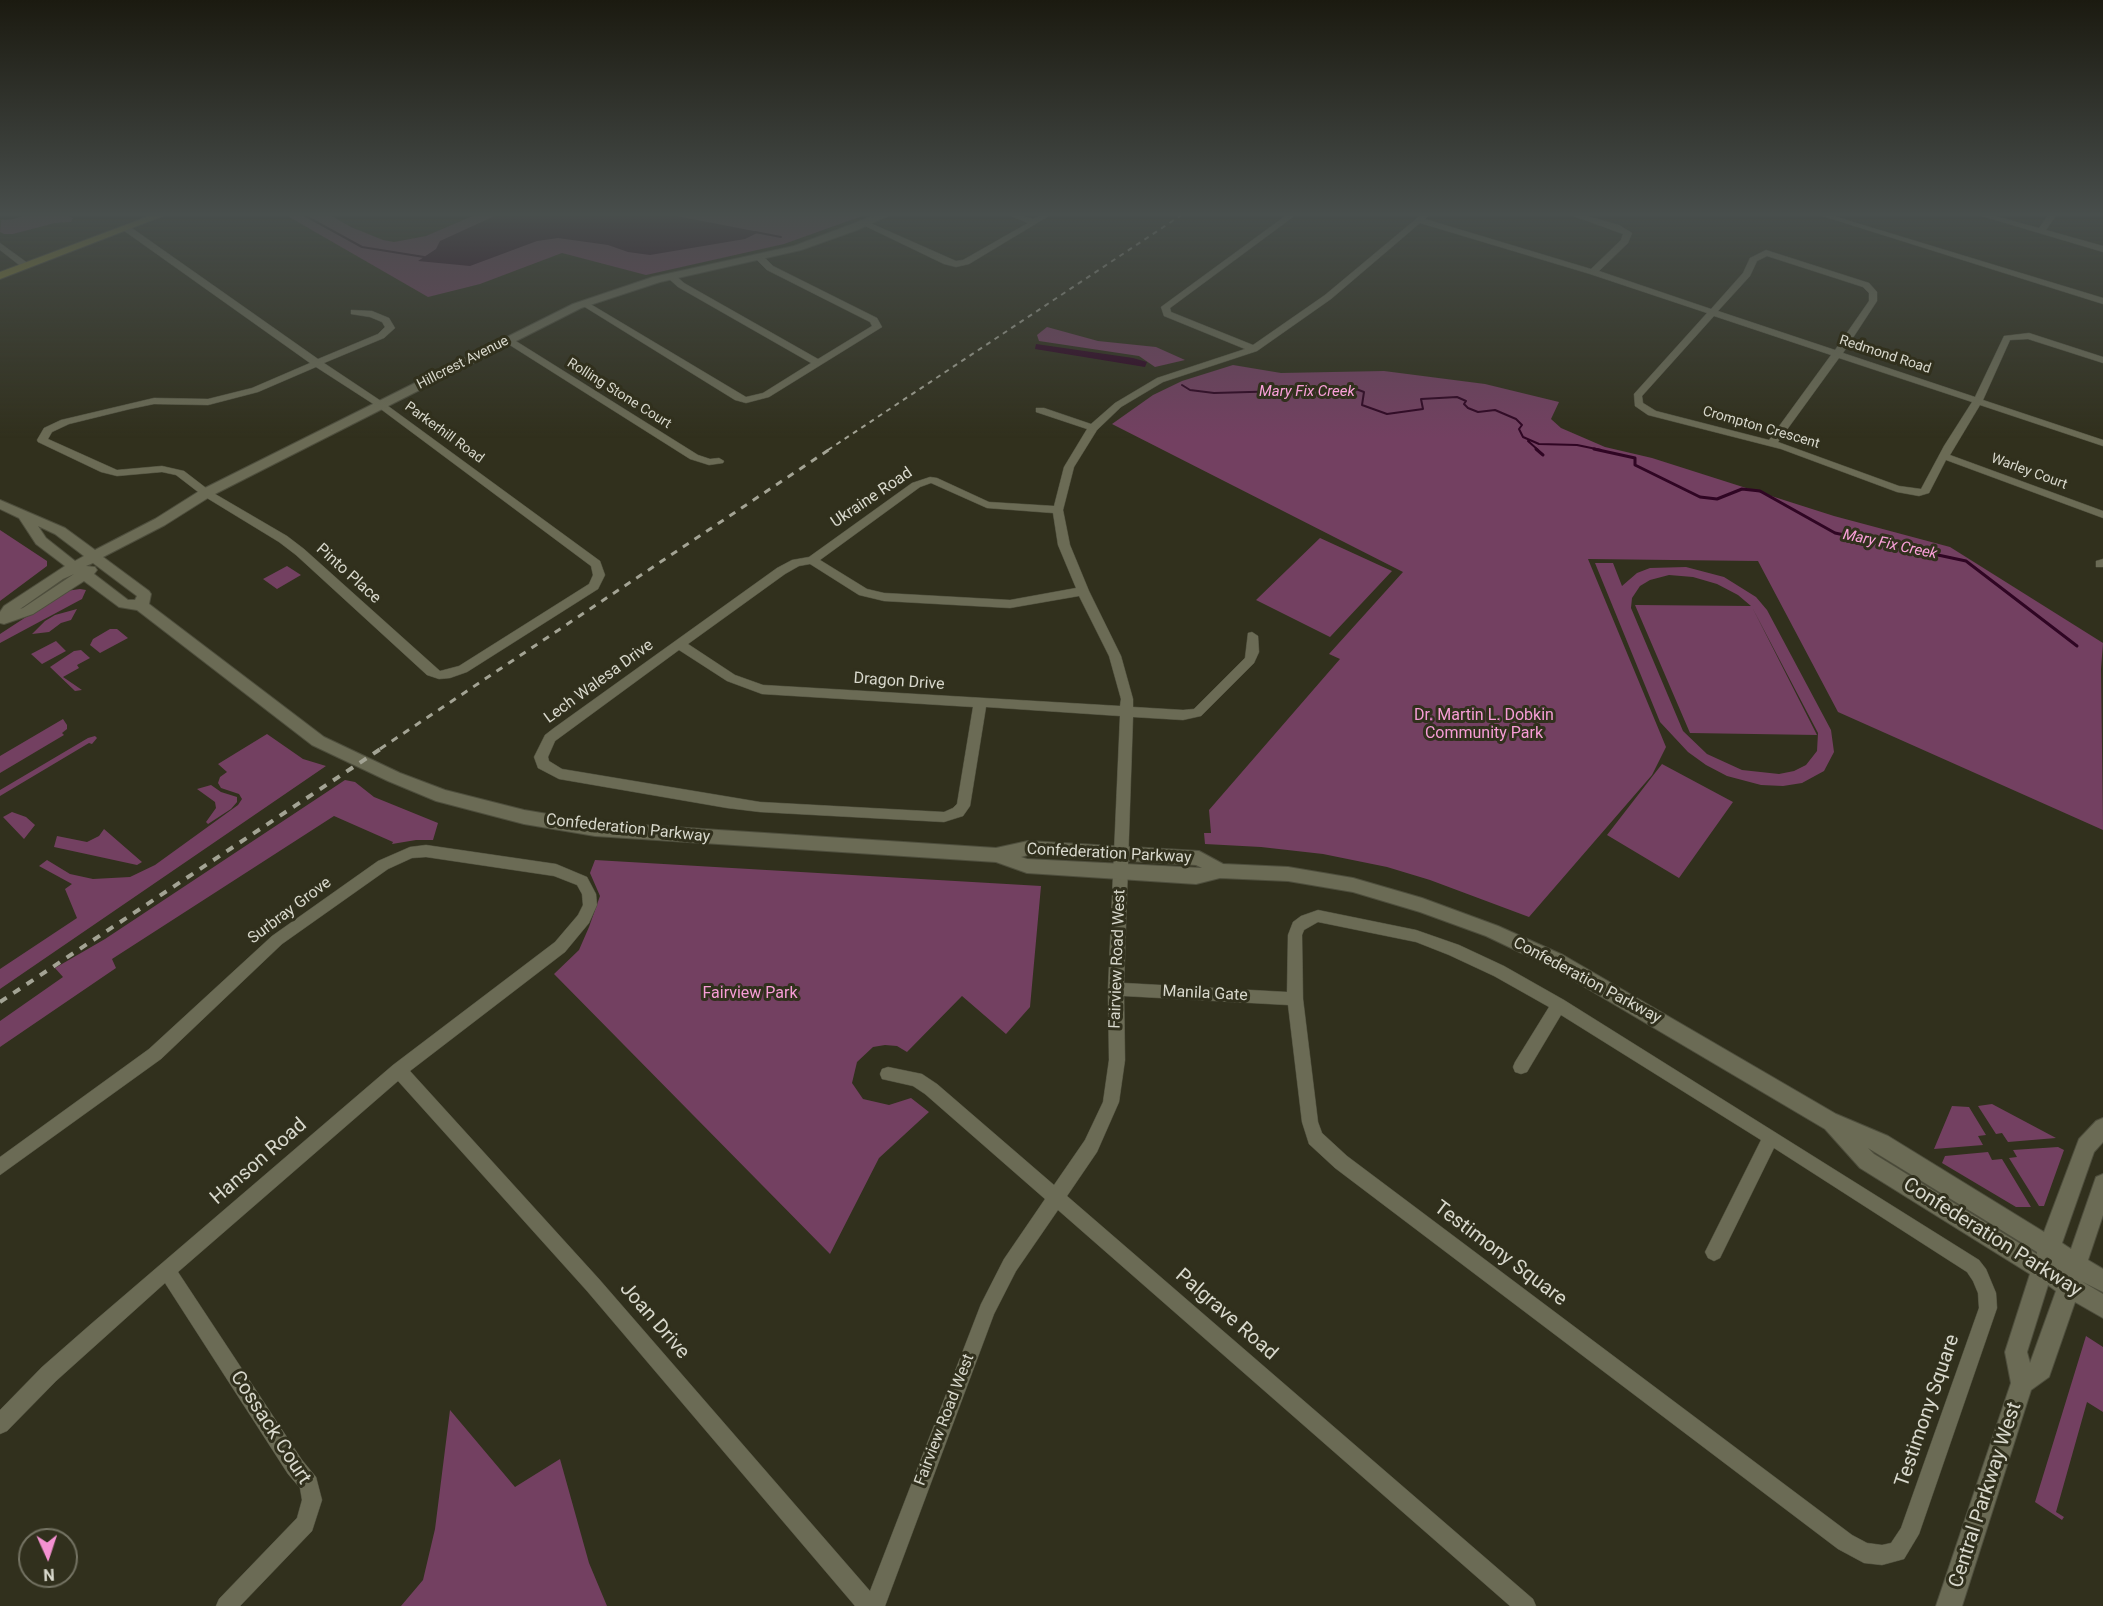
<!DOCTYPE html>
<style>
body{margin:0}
#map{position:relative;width:2103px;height:1606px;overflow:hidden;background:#31301d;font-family:Roboto,sans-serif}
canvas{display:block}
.north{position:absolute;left:18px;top:1528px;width:60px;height:60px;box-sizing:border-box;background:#31301d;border:2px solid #747363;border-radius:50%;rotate:177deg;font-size:16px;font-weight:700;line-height:24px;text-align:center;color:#d8d8cc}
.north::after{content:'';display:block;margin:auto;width:21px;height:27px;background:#f591d2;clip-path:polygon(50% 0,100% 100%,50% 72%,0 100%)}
</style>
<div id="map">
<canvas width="2103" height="1606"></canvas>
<div class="north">N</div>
</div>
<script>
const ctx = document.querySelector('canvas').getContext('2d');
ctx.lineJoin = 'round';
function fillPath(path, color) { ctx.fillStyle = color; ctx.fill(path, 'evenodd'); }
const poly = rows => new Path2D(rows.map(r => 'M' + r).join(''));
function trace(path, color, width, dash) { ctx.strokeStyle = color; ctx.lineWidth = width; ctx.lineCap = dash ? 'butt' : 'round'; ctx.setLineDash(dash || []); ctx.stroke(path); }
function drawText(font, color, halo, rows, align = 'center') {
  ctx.font = font + ' Roboto,sans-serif'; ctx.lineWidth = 6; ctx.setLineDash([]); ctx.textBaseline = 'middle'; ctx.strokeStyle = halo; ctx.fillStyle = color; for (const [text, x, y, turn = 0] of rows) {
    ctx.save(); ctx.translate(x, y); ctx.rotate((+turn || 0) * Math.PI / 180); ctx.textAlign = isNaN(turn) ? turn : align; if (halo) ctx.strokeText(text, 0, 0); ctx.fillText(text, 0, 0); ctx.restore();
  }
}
fillPath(poly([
 [28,214,63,214,73,218,71,222,55,223,13,234,4,234,0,232,1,220,14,219],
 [284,214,328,214,351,227,383,240,394,242,426,236,477,214,868,214,784,244,646,275,562,253,480,284,428,297],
 [1047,327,1098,341,1156,347,1185,360,1155,367,1139,356,1039,341,1037,335],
 [1233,365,1281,373,1384,371,1485,384,1559,402,1551,419,1561,428,1605,447,1652,458,1834,516,1950,547,2103,643,2101,669,2103,830,1838,712,1758,561,1588,559,1666,747,1652,775,1529,917,1430,880,1387,867,1323,854,1261,847,1205,844,1204,833,1211,833,1209,810,1340,659,1329,654,1403,572,1112,424,1153,395,1182,381],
 [0,530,47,561,47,566,0,601],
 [1320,538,1392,571,1330,637,1256,600],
 [1595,563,1613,563,1622,586,1637,573,1650,568,1686,567,1724,577,1756,597,1767,610,1831,730,1834,752,1824,771,1802,783,1783,786,1761,785,1727,776,1706,765,1688,752,1660,722],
 [1669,575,1693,577,1717,584,1738,595,1751,606,1635,605,1690,733,1817,735,1752,607,1818,733,1817,751,1806,765,1794,771,1779,774,1742,770,1707,754,1683,731,1631,608,1632,598,1640,586,1650,580],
 [287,566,301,575,277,589,263,579],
 [80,589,86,590,82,599,0,643,0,634,66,591],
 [77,609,71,620,61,623,49,632,32,634,45,621,55,615],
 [110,629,117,629,128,638,100,653,90,645,93,639],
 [56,641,66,651,42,664,31,654],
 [81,650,90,658,77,665,79,668,63,677,82,690,75,691,50,667,74,651],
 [63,719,67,725,67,729,62,733,64,735,0,773,0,756],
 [267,734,303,759,326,766,0,989,0,969,77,918,65,889,72,884,39,866,47,860,70,874,93,879,130,877,155,865,238,805,242,799,239,794,221,788,218,783,220,777,227,772,218,764],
 [95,736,97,738,92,744,89,743,0,796,0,790,88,738],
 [1662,764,1733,802,1679,878,1607,835],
 [345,780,355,782,374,797,438,823,433,840,416,840,392,844,393,842,334,816,112,959,116,968,0,1047,0,1021,63,977,55,968,105,939],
 [211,785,221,792,237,797,237,802,231,809,208,824,206,822,216,808,215,802,197,789],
 [12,812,26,817,35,825,24,839,3,817],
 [104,829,142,862,137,865,54,847,57,836,87,842,99,836],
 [595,860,1041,886,1030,1007,1006,1034,962,996,907,1052,897,1046,885,1045,873,1047,857,1062,852,1083,863,1099,889,1105,911,1098,929,1112,879,1158,830,1254,554,974,579,950,589,927,600,896,590,873],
 [1992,1104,2056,1138,2008,1142,2002,1133,1996,1134,1978,1106],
 [1952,1106,1969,1107,1986,1135,1978,1136,1983,1145,1934,1149],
 [2058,1147,2064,1150,2044,1206,2039,1206,2009,1158,2017,1157,2013,1150],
 [1988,1152,1992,1160,2002,1159,2031,1207,2016,1207,1942,1163,1945,1156],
 [2086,1336,2103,1347,2103,1412,2087,1402,2056,1512,2064,1517,2062,1520,2035,1502],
 [450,1410,515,1487,560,1459,589,1563,607,1606,401,1606,423,1580,435,1529]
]), '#734061');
fillPath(poly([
 [499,214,666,214,759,232,745,239,650,255,628,252,608,245,558,238,537,241,470,266,418,261,436,249,440,241],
 [1036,344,1133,358,1147,362,1145,367,1035,349]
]), '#2f0523');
trace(poly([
 [302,214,362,247,424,257],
 [755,232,781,237],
 [1182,385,1190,390,1214,393,1356,389,1364,392,1362,405,1387,414,1423,409,1421,399,1457,397,1466,401,1464,404,1468,408,1478,412,1495,410,1516,419,1522,425,1519,429,1523,437,1539,444,1577,445,1601,450],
 [1528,441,1538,450]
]), '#2f0523', 2);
trace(poly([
 [1536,449,1543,455],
 [1594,449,1635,458,1635,465,1700,497,1717,499,1742,489,1760,491,1835,533,1966,561,2077,646]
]), '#2f0523', 3);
const minor = poly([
 [1006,214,1017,214,1033,219,1043,214,1052,214,969,264,956,267,944,264,861,224,868,222,956,261,963,260,1028,223,1006,214],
 [1288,214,1297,214,1170,308,1171,312,1253,345,1325,295,1422,214,1430,214,1425,219,1591,269,1621,240,1623,234,1568,214,1579,214,1619,225,1632,233,1628,243,1599,271,1711,309,1743,273,1750,258,1766,250,1869,283,1877,292,1877,301,1843,353,1975,397,2004,336,2029,333,2103,357,2103,363,2028,339,2010,340,1983,400,2103,440,2103,446,1980,405,1950,455,2103,511,2103,518,1946,460,1929,493,1919,496,1897,492,1781,449,1648,415,1635,406,1634,394,1707,313,1590,274,1420,223,1331,299,1257,351,1163,382,1121,407,1097,430,1074,467,1063,510,1070,545,1089,591,1121,656,1133,699,1133,707,1183,710,1194,709,1245,658,1248,633,1252,632,1258,636,1259,652,1254,663,1201,716,1183,720,1133,717,1124,983,1287,992,1288,935,1293,922,1301,916,1318,910,1416,930,1459,945,1504,966,1564,1000,1979,1260,1986,1269,1996,1293,1997,1308,1919,1534,1904,1559,1882,1565,1864,1563,1838,1549,1335,1168,1309,1144,1302,1122,1288,1005,1124,996,1125,1060,1119,1102,1097,1152,1067,1196,1533,1599,1536,1606,1510,1606,1058,1210,1016,1271,994,1314,885,1606,855,1606,587,1291,398,1081,178,1272,302,1460,316,1477,322,1500,312,1531,240,1606,216,1606,219,1599,297,1518,302,1500,300,1488,288,1474,165,1283,56,1381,7,1431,0,1434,0,1410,42,1367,91,1324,393,1065,555,942,578,915,583,905,582,894,577,885,554,876,426,857,412,858,388,869,282,944,161,1059,0,1175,0,1157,149,1049,272,936,378,861,410,847,426,845,556,864,587,877,596,894,597,905,589,923,565,952,410,1071,599,1279,870,1591,981,1304,1004,1259,1045,1199,925,1094,913,1086,882,1079,880,1074,882,1069,888,1067,922,1074,937,1084,1054,1185,1085,1140,1103,1102,1109,1060,1108,989,1120,716,986,707,970,806,963,816,944,822,760,812,727,808,559,779,538,768,534,757,545,735,554,728,777,568,792,560,809,557,912,483,930,477,937,478,989,502,1054,506,1064,467,1087,429,1036,412,1036,408,1044,408,1091,424,1115,403,1157,378,1245,349,1164,316,1161,307,1288,214],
 [1767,256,1863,287,1869,293,1869,301,1835,350,1718,311,1750,276,1757,261,1767,256],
 [1714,316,1831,355,1769,440,1656,411,1643,403,1642,396,1714,316],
 [1839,358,1972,402,1944,446,1921,489,1899,486,1778,442,1839,358],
 [931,483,987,508,1053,513,1058,545,1076,588,1010,600,884,593,867,589,820,560,920,487,931,483],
 [810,564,859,595,884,601,1010,608,1079,596,1109,656,1121,699,1120,706,763,685,735,675,688,644,785,574,799,566,810,564],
 [679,650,727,681,762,694,973,707,957,804,953,808,944,812,760,802,562,769,549,761,548,757,555,741,679,650],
 [1318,922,1416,942,1449,955,1494,976,1549,1007,1515,1062,1513,1067,1515,1072,1521,1074,1527,1072,1561,1015,1761,1140,1705,1252,1708,1258,1714,1261,1720,1258,1774,1148,1967,1272,1973,1281,1978,1293,1979,1308,1901,1528,1891,1543,1882,1545,1867,1543,1852,1535,1347,1156,1322,1133,1318,1122,1303,999,1302,935,1304,930,1318,922],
 [1816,214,1827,214,2103,298,2103,304,1816,214],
 [1975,214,1987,214,2039,228,2049,214,2057,214,2046,230,2103,246,2103,252,1975,214],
 [123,226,129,226,318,359,378,334,385,327,382,322,370,317,351,314,351,310,372,311,389,318,395,328,384,338,324,363,384,403,600,561,605,575,598,589,467,672,450,678,439,679,427,675,296,555,279,542,202,495,176,475,162,472,117,476,101,472,38,442,37,440,44,428,61,420,154,398,208,399,252,388,310,363,123,230,123,226],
 [316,367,378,407,591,566,593,575,589,584,459,666,440,671,304,549,287,536,210,491,184,471,162,466,117,470,48,439,52,432,69,424,130,409,154,404,208,405,258,392,316,367],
 [0,243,29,264,29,268,23,268,0,250,0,243],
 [756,255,762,255,773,266,877,318,882,327,769,397,746,403,735,400,580,304,587,302,746,397,763,393,811,363,678,287,668,278,668,274,674,274,684,283,818,359,872,326,870,322,767,270,756,259,756,255],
 [505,338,511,338,698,455,710,459,719,458,724,461,723,463,709,465,690,459,505,342,505,338],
 [2103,559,2103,567,2096,567,2096,561,2103,559]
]);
const tertiary = poly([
 [879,214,892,214,857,230,801,250,660,282,581,308,211,496,165,525,103,557,149,591,151,594,149,604,324,737,400,773,445,790,524,810,595,822,996,848,1028,841,1199,851,1223,864,1288,867,1353,878,1422,898,1498,926,1563,955,1836,1114,1888,1136,2044,1232,2079,1139,2096,1121,2103,1118,2103,1142,2094,1152,2062,1243,2071,1249,2096,1177,2103,1174,2103,1215,2088,1260,2103,1269,2103,1292,2081,1281,2103,1294,2103,1318,2075,1302,2049,1377,2031,1390,1962,1606,1936,1606,2011,1383,2005,1352,2030,1274,1860,1168,1825,1129,1551,967,1486,936,1420,912,1353,892,1288,881,1220,878,1196,884,1027,873,996,862,595,836,524,824,436,801,388,781,312,745,137,610,119,607,84,581,33,614,4,624,0,623,0,612,4,606,65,566,36,544,19,518,0,509,0,500,65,528,95,550,155,519,201,490,573,304,653,277,794,246,879,214],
 [38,526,55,534,84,556,75,561,46,538,38,526],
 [93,563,137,596,135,600,128,600,94,574,97,570,95,567,86,566,93,563],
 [74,574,23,608,20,609,63,579,74,574],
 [1028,855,1196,865,1202,868,1027,859,1021,857,1028,855],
 [1868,1148,2037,1252,2037,1254,1874,1154,1868,1148],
 [2048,1285,2056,1291,2030,1363,2027,1352,2048,1285]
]);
const primary = poly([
 [155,214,168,214,0,279,0,272,155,214]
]);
trace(minor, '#4e4e3d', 1);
trace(tertiary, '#4e4e3d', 2);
trace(primary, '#4e4e3d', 2);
fillPath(minor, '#6b6b55');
fillPath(tertiary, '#6b6b55');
fillPath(primary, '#878230');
trace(poly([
 [828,450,1183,214]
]), '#a3a394', 2, [5, 5]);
trace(poly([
 [380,749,830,449]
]), '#a3a394', 3, [7, 7]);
trace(poly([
 [0,1002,382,748]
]), '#a3a394', 4, [8, 8]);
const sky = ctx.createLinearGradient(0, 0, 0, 438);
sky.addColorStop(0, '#1b1a10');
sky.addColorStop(0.49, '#484e4c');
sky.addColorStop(1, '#484e4c00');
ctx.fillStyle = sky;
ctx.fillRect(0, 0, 2103, 438);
drawText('14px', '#d8d8cc', '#31301d', [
 ["Redmond Road",1885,355,18],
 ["Hillcrest Avenue",463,363,-27],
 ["Rolling Stone Court",619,394,32],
 ["Crompton Crescent",1761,428,16],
 ["Parkerhill Road",444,433,36],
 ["Warley Court",2029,472,20]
]);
drawText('italic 15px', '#fba1da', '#31301d', [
 ["Mary Fix Creek",1307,392],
 ["Mary Fix Creek",1890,545,12]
]);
drawText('16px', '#d8d8cc', '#31301d', [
 ["Ukraine Road",872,498,-34],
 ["Pinto Place",348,574,42],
 ["Lech Walesa Drive",599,682,-36],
 ["Dragon Drive",899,682,4],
 ["Confederation Parkway",628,829,6],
 ["Confederation Parkway",1109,854,3],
 ["Surbray Grove",290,911,-37],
 ["Fairview Road West",1118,959,-88],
 ["Confederation Parkway",1587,981,28],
 ["Manila Gate",1205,994,3],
 ["Fairview Road West",945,1420,-69]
]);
drawText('16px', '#f79dd6', '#31301d', [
 ["Dr. Martin L. Dobkin",1484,716],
 ["Community Park",1484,734],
 ["Fairview Park",750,994]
]);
drawText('20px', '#d8d8cc', '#31301d', [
 ["Hanson Road",259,1162,-41],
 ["Confederation Parkway",1992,1238,32],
 ["Testimony Square",1500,1254,37],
 ["Palgrave Road",1226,1315,41],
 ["Joan Drive",654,1321,49],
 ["Testimony Square",1928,1411,-71],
 ["Cossack Court",270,1428,57],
 ["Central Parkway West",1986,1495,-72]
]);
</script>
